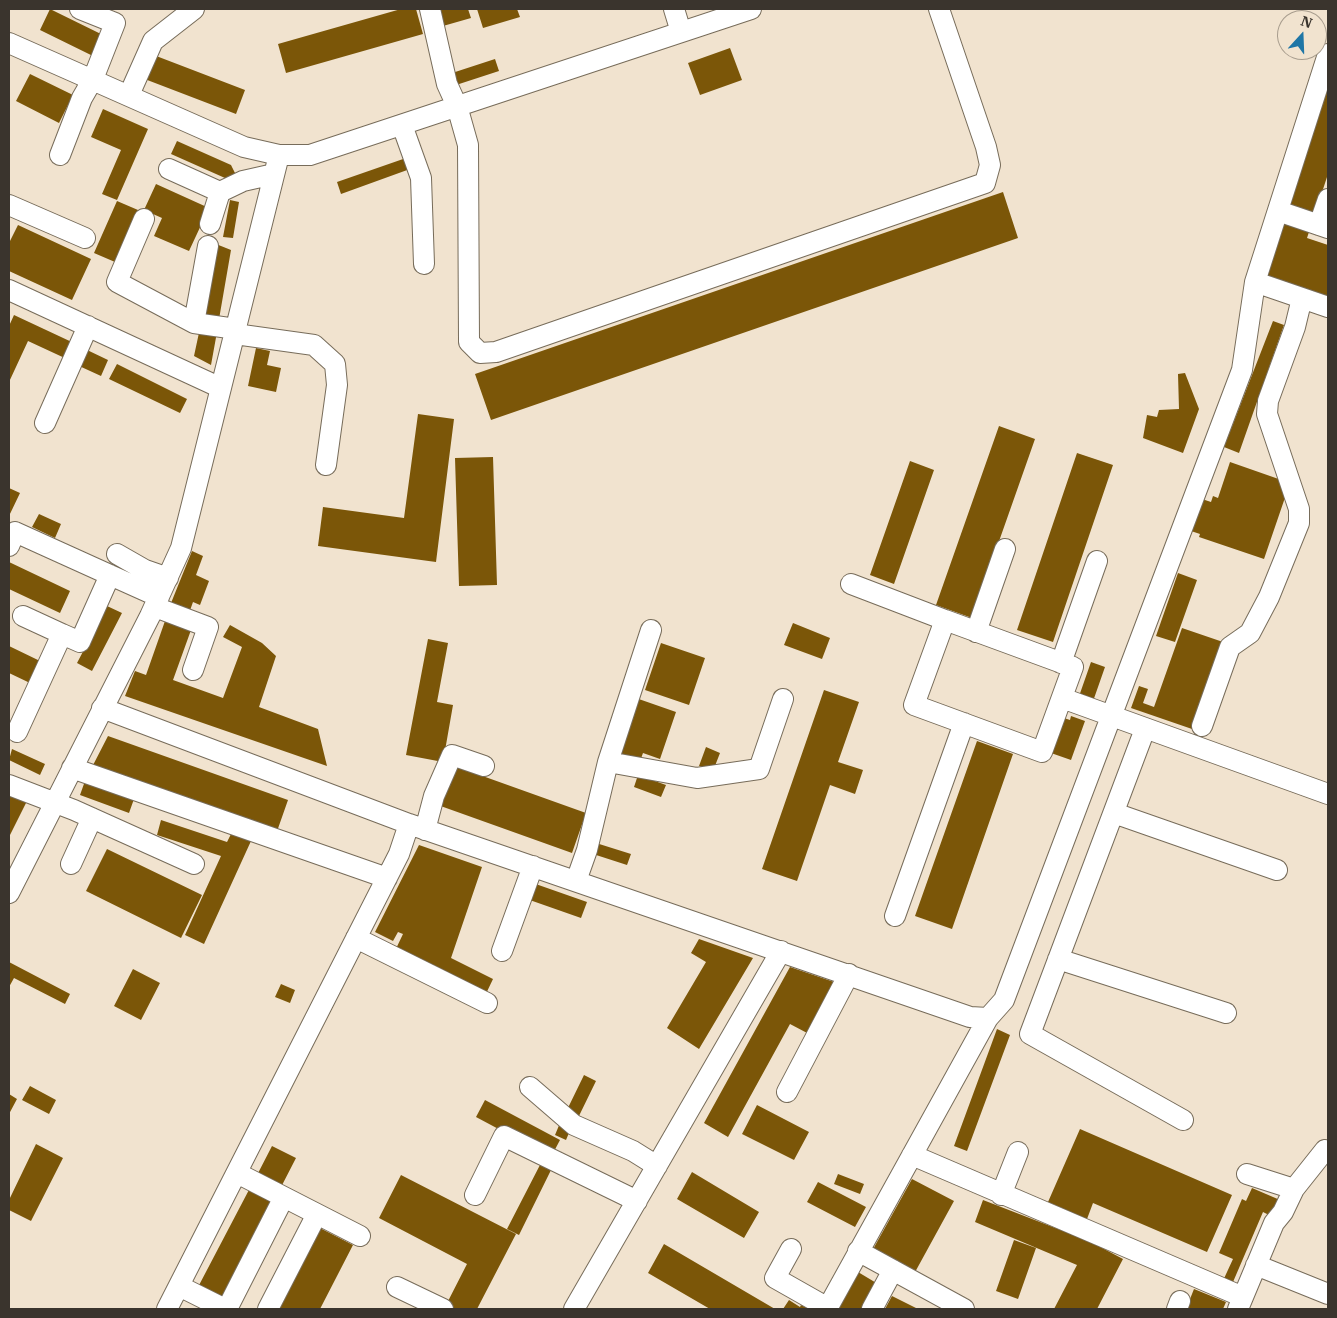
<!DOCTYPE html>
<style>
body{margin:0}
#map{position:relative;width:1337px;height:1318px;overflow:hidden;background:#f1e3cf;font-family:"IBM Plex Serif",serif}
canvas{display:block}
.frame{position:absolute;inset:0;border:10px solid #3a342d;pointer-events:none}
.north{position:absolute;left:1277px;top:10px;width:50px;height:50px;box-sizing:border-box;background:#f1e3cf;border:1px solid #a89d8e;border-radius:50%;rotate:20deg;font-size:14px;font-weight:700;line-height:20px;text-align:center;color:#3a342d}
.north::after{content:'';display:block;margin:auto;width:18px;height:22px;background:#1f76a6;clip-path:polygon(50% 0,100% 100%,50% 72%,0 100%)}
</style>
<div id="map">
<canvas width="1337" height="1318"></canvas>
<div class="frame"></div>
<div class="north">N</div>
</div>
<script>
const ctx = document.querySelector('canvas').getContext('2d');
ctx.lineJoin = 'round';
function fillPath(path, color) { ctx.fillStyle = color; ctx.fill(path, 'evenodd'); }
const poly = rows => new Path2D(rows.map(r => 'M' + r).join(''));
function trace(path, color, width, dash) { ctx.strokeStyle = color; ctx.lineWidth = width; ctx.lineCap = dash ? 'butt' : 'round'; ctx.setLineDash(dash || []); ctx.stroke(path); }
fillPath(poly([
 [50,9,105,36,95,57,40,30],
 [401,9,416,9,423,34,286,73,278,44],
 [438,9,468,9,471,18,443,26],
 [477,9,517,9,520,17,483,28],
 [730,48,742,80,700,95,688,63],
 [151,54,245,90,236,114,142,78],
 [495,59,499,71,453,86,449,74],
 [30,74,73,95,59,123,16,101],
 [1328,86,1328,174,1307,238,1328,245,1328,298,1264,277],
 [103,109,148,129,117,200,102,194,121,150,91,137],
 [177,141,231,165,238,179,228,184,225,178,171,154],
 [406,158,410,169,341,194,337,182],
 [156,184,209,208,189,251,154,236,162,218,144,210],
 [1003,192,1018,238,491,420,475,374],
 [230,200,239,202,233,238,223,237],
 [117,201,138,210,115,262,94,253],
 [18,225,91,259,72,300,9,271,9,243],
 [216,244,231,250,218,325,201,322],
 [14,315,76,344,69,360,28,341,9,382,9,326],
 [1273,321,1284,325,1239,453,1224,447],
 [200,328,217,332,211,365,194,356],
 [256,348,270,351,267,365,281,368,276,392,248,386],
 [85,349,108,360,101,376,77,365],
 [117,364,187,399,180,413,109,379],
 [1185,373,1199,409,1183,453,1143,438,1147,415,1157,417,1159,410,1179,409,1178,374],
 [418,414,454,419,436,562,318,546,323,507,404,518],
 [999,426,1035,439,972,618,936,605],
 [1077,453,1113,465,1053,642,1017,630],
 [493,457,497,585,459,586,455,458],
 [910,461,934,470,894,584,870,575],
 [1230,462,1290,483,1264,559,1199,537,1200,534,1191,531,1202,499,1211,502,1213,496,1218,498],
 [9,488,20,493,9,516],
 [39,514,61,524,55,538,32,527],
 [192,551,203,556,196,575,209,581,200,605,193,602,188,616,169,608],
 [9,562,70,591,60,613,9,589],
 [1178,573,1197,580,1175,642,1156,636],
 [107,606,122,613,92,671,77,663],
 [165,621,191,630,173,680,223,698,242,647,223,637,230,625,262,643,276,656,259,707,318,729,327,766,125,696,135,671,146,675],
 [793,623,830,638,822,659,784,645],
 [1182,628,1223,642,1192,729,1131,708,1139,686,1148,689,1143,703,1154,707],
 [428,639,448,643,437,702,453,705,443,762,406,755],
 [661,643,705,658,689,705,645,690],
 [9,646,40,661,30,683,9,673],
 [1091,662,1105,667,1091,707,1077,702],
 [824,690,859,702,838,762,863,770,855,794,830,785,797,881,762,869],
 [633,697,676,712,660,759,643,753,639,764,614,755],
 [1071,716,1085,721,1071,760,1051,753,1064,718,1070,720],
 [108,736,288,800,275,837,90,771],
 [977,741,1013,754,952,929,915,916],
 [706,747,720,753,713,771,699,766],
 [12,749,45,764,40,775,9,760],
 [449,764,586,813,572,853,435,804],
 [638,775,666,785,661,797,634,787],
 [85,781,134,799,129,813,80,795],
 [9,792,27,801,9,837],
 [161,820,227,842,232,832,251,841,204,944,185,935,221,856,157,835],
 [596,843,631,854,627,865,593,854],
 [419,845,482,867,451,958,493,979,483,1000,393,955,403,934,398,932,393,941,375,932],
 [107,849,202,895,181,938,86,891],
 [530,882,587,902,581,918,524,898],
 [699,939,753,958,699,1049,667,1028,706,962,691,953],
 [9,962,70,994,65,1004,14,978,9,987],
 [790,967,837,983,809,1034,790,1024,728,1137,704,1123],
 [133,969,160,983,141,1020,114,1006],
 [281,984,295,990,290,1003,275,997],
 [997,1029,1010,1035,967,1151,954,1146],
 [584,1075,596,1081,577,1120,565,1114],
 [30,1086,56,1100,49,1114,22,1100],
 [9,1094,17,1099,9,1114],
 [485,1100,560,1140,551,1157,476,1117],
 [757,1105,809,1132,794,1160,742,1134],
 [560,1123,571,1128,566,1140,555,1135],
 [1080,1129,1232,1195,1207,1252,1093,1203,1087,1219,1048,1202],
 [36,1144,63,1158,31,1221,9,1210,9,1200],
 [272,1146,296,1158,279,1191,255,1179],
 [541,1163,552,1168,519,1235,507,1229],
 [692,1172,759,1212,744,1238,677,1199],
 [838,1174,864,1184,860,1194,834,1184],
 [401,1175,516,1234,477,1309,444,1309,467,1264,379,1218],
 [912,1179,954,1201,914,1274,872,1251],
 [818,1182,866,1207,855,1227,807,1202],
 [251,1186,275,1198,220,1302,197,1289],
 [1252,1188,1280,1200,1273,1217,1263,1212,1230,1289,1221,1285,1233,1259,1219,1253,1242,1199,1246,1201],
 [983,1200,1089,1241,1123,1259,1097,1309,1054,1309,1077,1265,975,1222],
 [318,1227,353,1245,320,1309,276,1309],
 [1014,1240,1036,1248,1018,1299,996,1291],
 [664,1244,775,1309,710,1309,648,1273],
 [858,1272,878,1284,863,1309,837,1309],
 [1194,1289,1226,1302,1223,1309,1186,1309],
 [892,1296,918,1309,885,1309],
 [789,1300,800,1307,801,1305,809,1309,783,1309]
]), '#7b5608');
const minor = poly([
 [430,9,447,84,457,106,468,145,469,342,480,353,496,352,985,183,990,165,986,147,939,9],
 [674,9,681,32],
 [9,43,244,147,279,155,310,155,751,9],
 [129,95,153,41,194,9],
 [402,125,421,178,424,264],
 [60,155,82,98,93,79,115,23,80,9],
 [169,169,220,192,243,181,274,174],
 [9,205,85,238],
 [1278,211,1328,228],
 [144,219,117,282,194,323,236,329],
 [210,224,220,192],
 [1319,225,1328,199],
 [1255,282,1328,307],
 [9,290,221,388],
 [194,323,208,246],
 [235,334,314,345,335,364,337,385,326,465],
 [45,423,88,326],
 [9,546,15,532,110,575],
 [117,554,145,570,168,578],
 [851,584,945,620],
 [155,607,208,627,193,670],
 [23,616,62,634],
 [945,620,1073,667,1042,752,914,705,945,620],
 [976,632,1005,549],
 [1061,663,1097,561],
 [1062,698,1328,794],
 [102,708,409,824,970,1017,988,1018,1004,1000,1242,370,1255,282,1328,54],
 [1202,726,1230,647,1250,633,1269,597,1299,523,1299,509,1267,414,1268,401,1295,327,1302,298],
 [1145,729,1030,1034,1183,1120],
 [17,732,62,634,80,642,110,575,159,597],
 [608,762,651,630],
 [72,768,387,878],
 [9,785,74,810,194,864],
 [1114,813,1277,870],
 [425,830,434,796,452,755,484,766],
 [71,864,92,818],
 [576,881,587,850,608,762,697,778,759,769,783,699],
 [9,893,150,616,181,548,279,155],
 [895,916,964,723],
 [356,938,487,1003],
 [502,951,533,866],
 [1058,959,1226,1013],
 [530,1087,574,1125,633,1151,657,1166],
 [787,1092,849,974],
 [912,1155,1243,1297],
 [237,1173,360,1236],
 [1294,1189,1325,1150],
 [475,1195,504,1136,637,1201],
 [1001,1195,1018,1152],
 [791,1249,775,1278,828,1308],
 [858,1251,964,1309],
 [1256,1265,1328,1294],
 [179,1286,225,1309],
 [397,1287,443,1309],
 [167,1309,399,854,409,824],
 [227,1309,284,1197],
 [268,1309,317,1214],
 [574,1309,781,951],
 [827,1309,988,1018],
 [872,1309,893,1270],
 [1177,1309,1180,1301],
 [1238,1309,1274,1223,1283,1212,1294,1189,1247,1174]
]);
trace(minor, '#776c5a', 22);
trace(minor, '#fff', 20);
</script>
